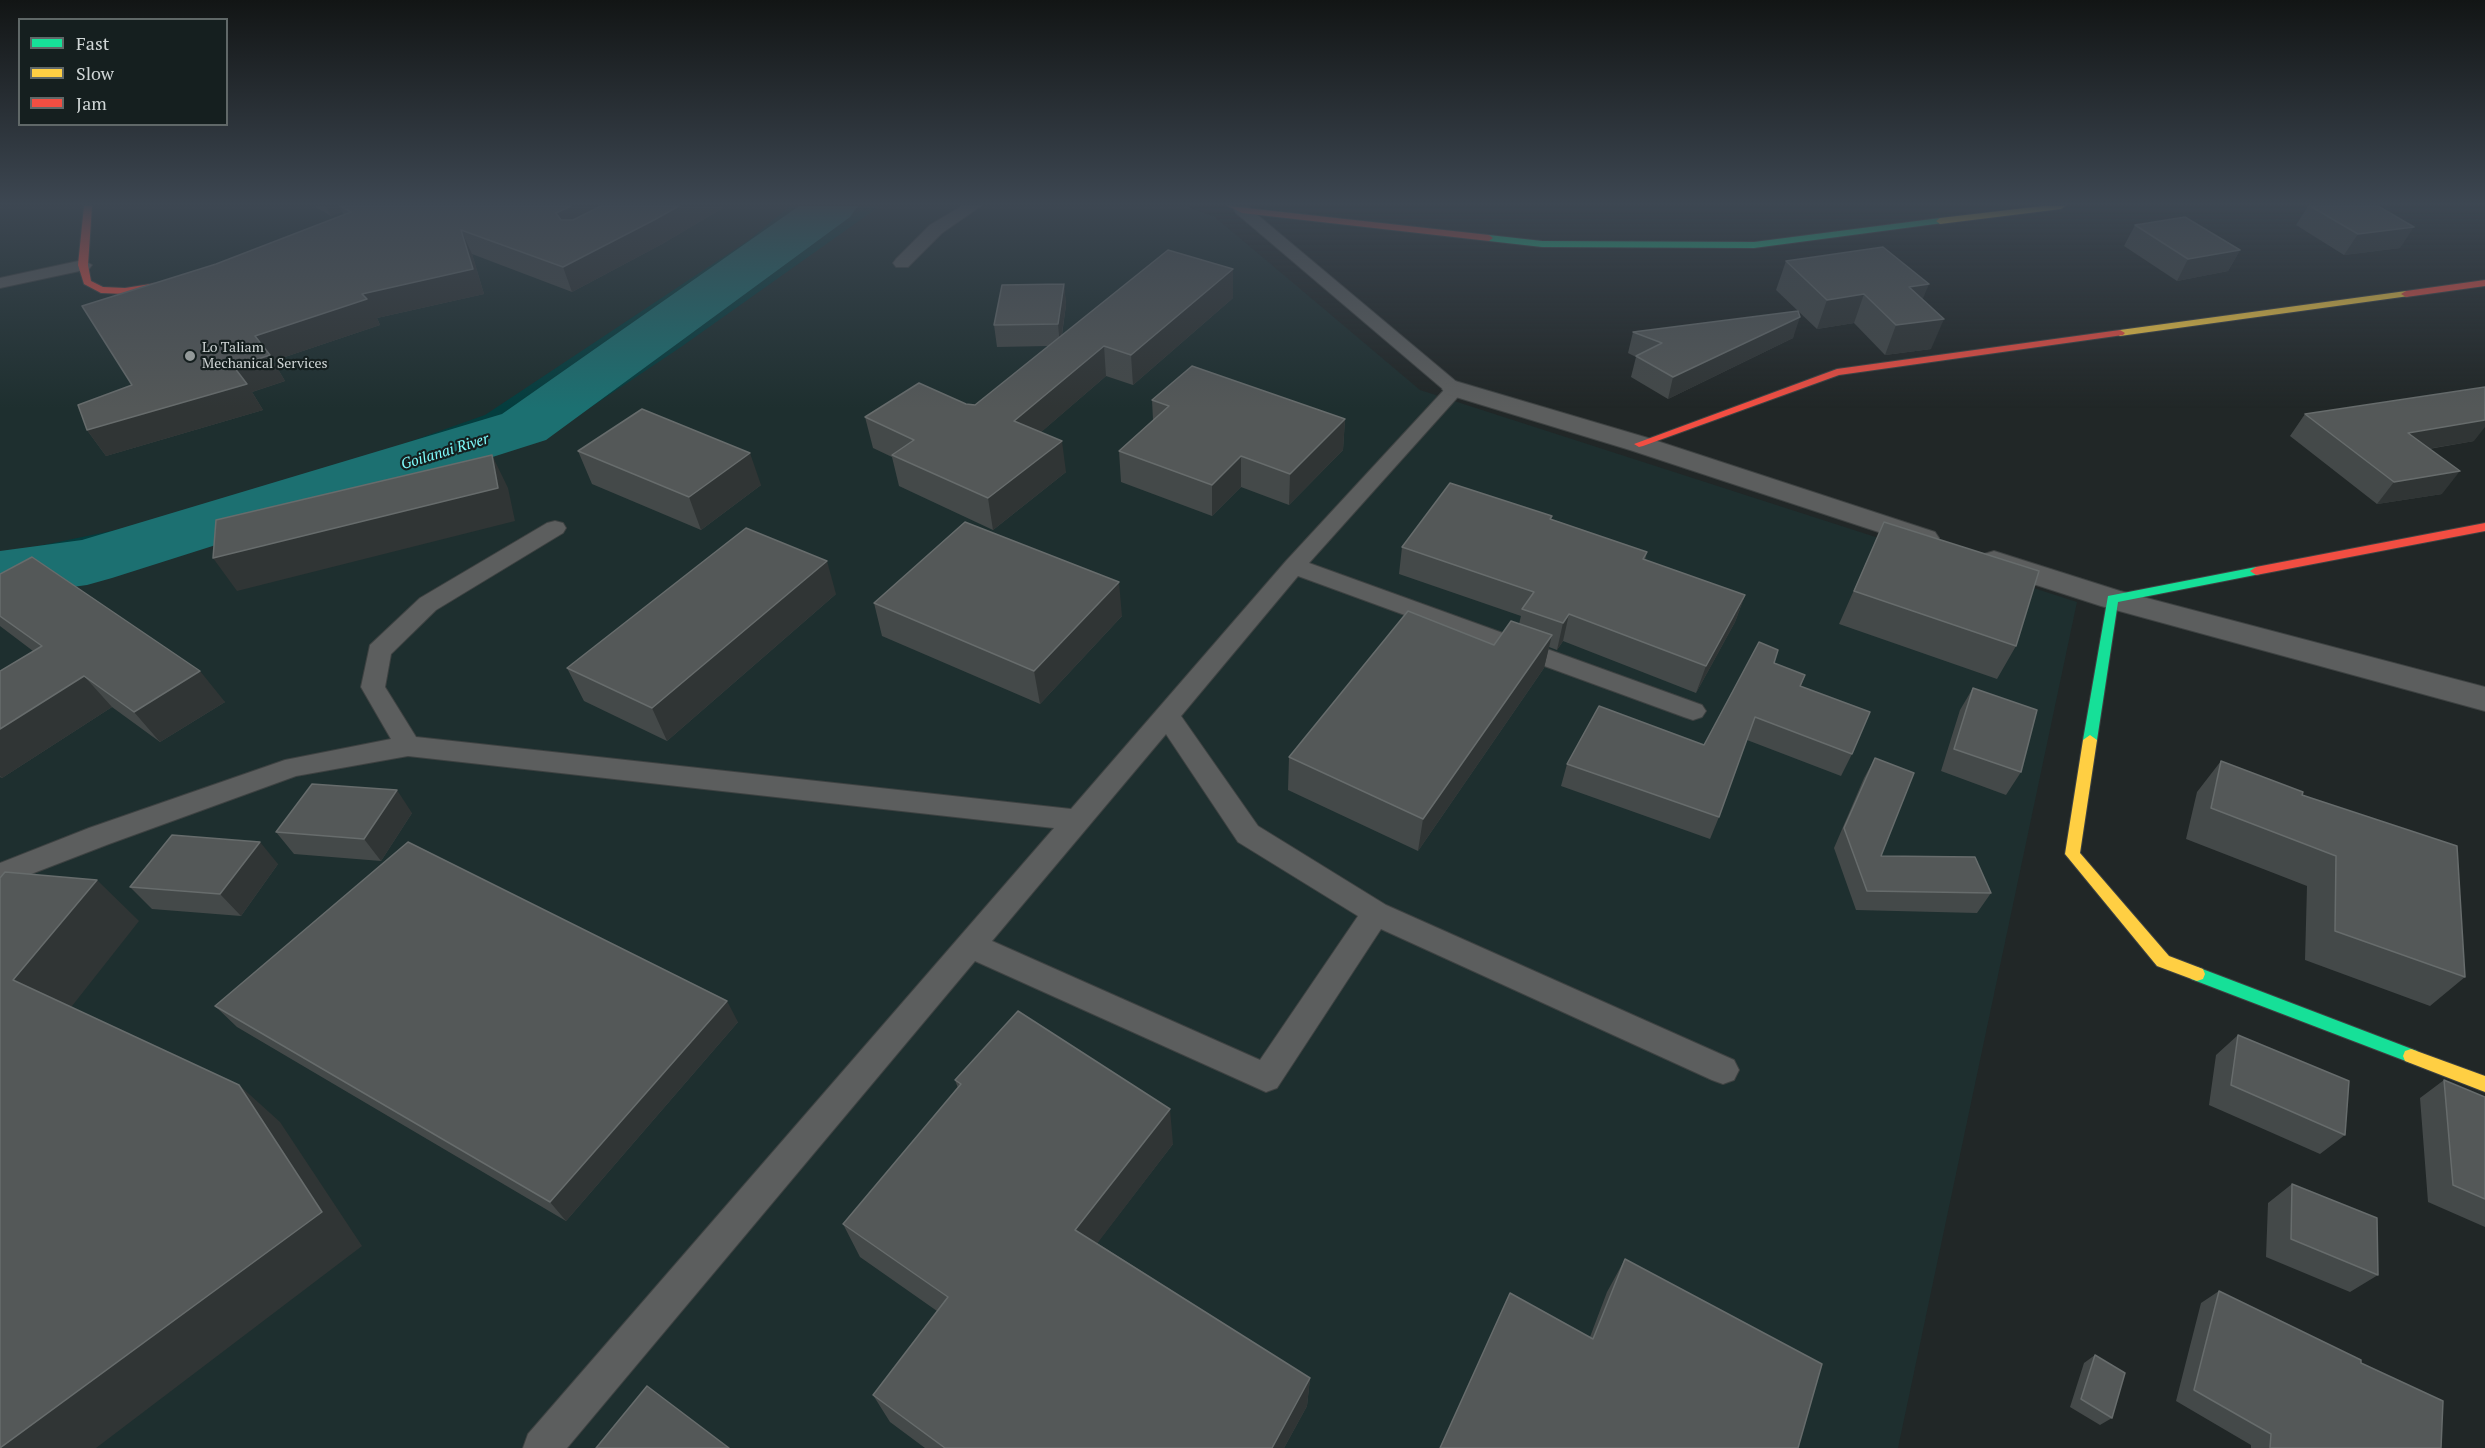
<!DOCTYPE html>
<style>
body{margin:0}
#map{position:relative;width:2485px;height:1448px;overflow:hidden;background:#212727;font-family:"PT Serif",serif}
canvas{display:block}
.legend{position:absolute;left:18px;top:18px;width:210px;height:108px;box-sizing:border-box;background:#151f1f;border:2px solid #606868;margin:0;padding:8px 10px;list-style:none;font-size:18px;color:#d0d6d6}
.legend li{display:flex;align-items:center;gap:12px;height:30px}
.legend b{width:30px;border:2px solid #606868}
</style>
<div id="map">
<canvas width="2485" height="1448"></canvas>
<ul class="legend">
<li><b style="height:8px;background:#16e098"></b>Fast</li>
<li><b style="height:8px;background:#ffcf43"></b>Slow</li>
<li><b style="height:8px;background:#f24e42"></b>Jam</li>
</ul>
</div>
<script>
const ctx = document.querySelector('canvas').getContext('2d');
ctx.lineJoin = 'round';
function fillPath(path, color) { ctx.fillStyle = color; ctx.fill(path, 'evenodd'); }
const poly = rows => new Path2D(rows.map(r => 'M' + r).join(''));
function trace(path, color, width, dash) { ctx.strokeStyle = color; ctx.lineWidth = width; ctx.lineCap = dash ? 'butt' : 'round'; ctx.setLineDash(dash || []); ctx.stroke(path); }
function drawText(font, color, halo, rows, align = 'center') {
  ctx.font = font + ' "PT Serif",serif'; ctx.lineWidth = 4.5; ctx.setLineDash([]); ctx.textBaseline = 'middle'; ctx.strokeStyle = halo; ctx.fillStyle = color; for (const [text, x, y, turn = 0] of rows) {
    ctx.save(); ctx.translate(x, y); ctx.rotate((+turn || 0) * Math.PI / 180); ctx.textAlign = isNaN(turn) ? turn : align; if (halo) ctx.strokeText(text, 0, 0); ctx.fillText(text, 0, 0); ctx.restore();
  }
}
fillPath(poly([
 [0,206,1186,206,1215,217,1420,390,2077,602,1898,1448,0,1448]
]), '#1e2f2f');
fillPath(poly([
 [790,206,880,206,681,347,552,433,164,553,0,593,0,554,223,508,485,415,749,240]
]), '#043d3e');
fillPath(poly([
 [799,206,858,206,850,217,546,440,112,578,87,585,0,597,0,551,82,540,502,414,799,206]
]), '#1c7071');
const lane = poly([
 [962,206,981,206,942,233,908,267,896,267,893,263,896,259,930,225,962,206],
 [1236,207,1248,207,1465,389,1309,563,1702,705,1706,711,1702,717,1693,720,1684,717,1298,576,1181,716,1258,826,1386,905,1734,1060,1739,1070,1734,1080,1723,1084,1712,1080,1381,929,1277,1088,1266,1092,975,961,567,1448,523,1448,528,1434,1054,828,408,756,296,776,109,844,0,886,0,863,89,828,285,760,391,739,361,687,370,645,420,598,547,523,555,521,563,523,566,528,563,533,436,610,391,654,385,687,416,737,1071,809,1286,561,1444,390,1236,213,1234,210,1236,207],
 [1166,734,1238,842,1358,916,1260,1060,992,941,1166,734],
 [83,260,92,265,89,269,0,288,0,278,83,260]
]);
const street = poly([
 [1455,381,1648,438,1935,532,1939,538,1935,544,1925,547,1915,544,1630,450,1446,394,1442,389,1446,384,1455,381],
 [1994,551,2120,591,2485,687,2485,711,2101,606,1984,568,1979,561,1984,554,1994,551]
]);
const fast = poly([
 [1940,218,1944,221,1943,223,1754,248,1542,247,1489,241,1485,238,1489,235,1542,241,1754,242,1940,218],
 [2256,567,2262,571,2260,574,2118,602,2097,740,2095,744,2085,744,2083,740,2108,596,2256,567],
 [2197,967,2417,1051,2419,1056,2417,1061,2411,1063,2191,979,2189,974,2191,969,2197,967]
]);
const slow = poly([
 [2043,206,2065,206,2061,209,1940,224,1936,221,1940,218,2043,206],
 [2406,291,2409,292,2409,296,2120,336,2115,333,2120,330,2406,291],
 [2090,735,2097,740,2080,853,2169,956,2203,969,2205,974,2203,979,2197,981,2157,966,2065,854,2083,740,2090,735],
 [2411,1049,2485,1076,2485,1092,2405,1061,2403,1056,2405,1051,2411,1049]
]);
const jam = poly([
 [84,206,92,206,88,265,91,281,103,287,125,288,176,280,181,283,179,285,125,294,101,293,84,284,78,265,84,206],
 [1228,206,1489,235,1493,238,1489,241,1242,213,1228,206],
 [2485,280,2485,286,2406,297,2401,294,2406,291,2485,280],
 [2120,330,2125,333,2123,335,1839,375,1643,446,1639,447,1634,444,1837,369,2120,330],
 [2485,523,2485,531,2256,575,2250,571,2256,567,2485,523]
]);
trace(lane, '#3e4242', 2);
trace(street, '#3e4242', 2);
trace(fast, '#3e4242', 2);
trace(slow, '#3e4242', 2);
trace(jam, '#3e4242', 2);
fillPath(lane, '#5c5e5e');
fillPath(street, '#5c5e5e');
fillPath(fast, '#16e098');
fillPath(slow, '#ffcf43');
fillPath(jam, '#f24e42');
fillPath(poly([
 [314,206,723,206,723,208,662,244,572,292,472,254,484,294,377,318,380,325,273,361,285,381,252,392,263,410,106,456,87,430,132,385,344,215,342,212,331,216],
 [2308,206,2378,206,2400,248,2344,255,2296,225],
 [2135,225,2240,250,2228,271,2177,281,2124,246],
 [1786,261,1923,300,1931,349,1885,355,1854,323,1817,329,1798,311,1793,338,1668,399,1631,377,1636,357,1628,353,1633,332,1798,311,1776,290],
 [1064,284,1066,305,1062,335,1233,298,1133,385,1106,376,1041,432,1066,472,993,530,899,486,892,457,873,448,865,417,966,404,975,405,1048,346,997,347,994,325],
 [1152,400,1345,419,1343,450,1289,505,1241,487,1212,516,1121,482,1119,451,1153,420],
 [2305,414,2474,441,2429,449,2442,494,2377,504,2290,436],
 [578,451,761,485,701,530,592,484],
 [1552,516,1551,519,1647,552,1645,560,1745,595,1735,622,1696,693,1563,641,1557,650,1549,647,1544,668,1418,851,1288,790,1289,757,1494,645,1519,624,1521,616,1399,574,1402,547],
 [1884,522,2016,646,1997,679,1839,624],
 [0,574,225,702,160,742,112,707,2,778,0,777,0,671,33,651,0,626],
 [836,594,667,741,584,701,567,668],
 [874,603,1122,616,1040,704,882,636],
 [1774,663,1805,675,1801,686,1852,754,1841,776,1747,740,1719,817,1710,839,1561,786,1567,764,1704,745],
 [1973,688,2021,772,2006,795,1941,771,1960,710],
 [1875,758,1881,856,1991,893,1977,913,1856,910,1834,848,1864,778],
 [2221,761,2302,795,2465,977,2430,1006,2305,960,2307,886,2186,839,2197,792],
 [412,813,381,861,294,854,276,832],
 [278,864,241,916,152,909,130,887],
 [215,1006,738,1022,566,1221,237,1027],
 [2238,1035,2345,1135,2320,1154,2209,1105,2216,1055],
 [955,1080,1173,1144,1097,1243,1310,1378,1307,1406,1284,1448,925,1448,890,1422,873,1395,937,1311,860,1257,843,1224,958,1088],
 [2444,1080,2485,1097,2485,1227,2428,1202,2420,1098],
 [2292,1184,2378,1275,2350,1292,2266,1257,2268,1203],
 [1625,1259,1798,1448,1590,1337,1607,1292],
 [2219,1291,2361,1363,2441,1448,2251,1448,2251,1445,2176,1401,2201,1303],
 [2095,1355,2112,1418,2100,1425,2070,1407,2084,1363]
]), '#444949');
fillPath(poly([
 [325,206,339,206,342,212,331,216],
 [571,206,625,206,566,237,556,213],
 [679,206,723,206,723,208,662,244,572,292,563,267],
 [2414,227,2400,248,2344,255,2358,234],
 [461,230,472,254,484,294,377,318,380,325,273,361,285,381,252,392,263,410,106,456,87,430,234,367,255,336,362,294],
 [2240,250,2228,271,2177,281,2188,259],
 [1233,269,1233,298,1133,385,1131,355],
 [1064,284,1066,305,1060,346,1058,324],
 [1929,284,1917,313,1909,287],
 [1864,294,1854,323,1817,329,1827,300],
 [1800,317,1793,338,1668,399,1673,377],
 [1944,319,1931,349,1885,355,1896,325],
 [1104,346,1106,376,1018,452,1014,421],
 [1345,419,1343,450,1289,505,1290,474],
 [2485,420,2485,427,2474,441,2391,455,2408,433],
 [1062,441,1066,472,993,530,988,498],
 [750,453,761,485,701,530,689,497],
 [492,455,508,488,515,521,237,591,213,558],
 [1241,456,1241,487,1212,516,1212,485],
 [2460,471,2442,494,2377,504,2394,482],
 [827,561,836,594,667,741,652,708],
 [1119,582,1122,616,1040,704,1034,671],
 [1745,595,1735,622,1696,693,1706,666],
 [1569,614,1563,641,1557,650,1563,623],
 [1552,635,1544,668,1418,851,1423,819],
 [200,671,225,702,160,742,134,712],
 [84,676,112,707,2,778,0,776,0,729],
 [397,790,412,813,381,861,364,839],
 [260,842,278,864,241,916,220,894],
 [97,880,139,921,61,1020,13,980],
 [727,1001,738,1022,566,1221,550,1202],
 [239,1085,280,1122,362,1246,96,1448,0,1448],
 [1170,1109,1173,1144,1083,1262,1075,1230],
 [1310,1378,1307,1406,1284,1448,1272,1448]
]), '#303535');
const building = poly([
 [340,206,571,206,556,213,561,220,573,220,601,206,679,206,654,220,563,267,461,230,473,269,362,294,367,299,255,336,270,355,234,367,247,384,87,430,78,405,132,385,82,306,216,264,351,212,340,206],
 [2310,206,2378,206,2414,227,2358,234,2310,206],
 [2185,217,2240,250,2188,259,2135,225,2185,217],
 [1883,247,1929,284,1909,287,1944,319,1896,325,1864,294,1827,300,1786,261,1883,247],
 [1168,250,1233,269,1131,355,1104,346,1014,421,1062,441,988,498,892,455,914,440,865,417,919,383,966,404,975,405,1168,250],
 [1064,284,1058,324,994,325,1002,285,1064,284],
 [1798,311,1800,317,1673,377,1636,356,1662,343,1633,332,1798,311],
 [1192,366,1345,419,1290,474,1241,456,1212,485,1119,451,1169,406,1152,400,1192,366],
 [2485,387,2485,420,2408,433,2460,471,2394,482,2305,414,2485,387],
 [642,409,750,453,689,497,578,451,642,409],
 [492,455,498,488,213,558,216,520,492,455],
 [1450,483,1552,516,1550,519,1647,552,1643,559,1745,595,1706,666,1569,614,1563,623,1522,609,1534,592,1402,547,1450,483],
 [965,522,1119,582,1034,671,874,603,965,522],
 [1884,522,2039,571,2016,646,1854,591,1884,522],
 [746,528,827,561,652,708,567,668,746,528],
 [32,557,200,671,134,712,84,676,0,729,0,671,42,646,0,616,0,574,32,557],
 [1408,611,1494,645,1511,621,1552,635,1423,819,1289,757,1408,611],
 [1759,642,1778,650,1774,663,1805,675,1800,686,1870,712,1852,754,1755,717,1719,817,1567,764,1599,706,1704,745,1759,642],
 [1973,688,2037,710,2021,772,1954,749,1973,688],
 [1875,758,1914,773,1881,856,1975,857,1991,893,1867,891,1844,828,1875,758],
 [2221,761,2303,792,2302,795,2457,846,2465,977,2335,931,2336,856,2211,808,2221,761],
 [312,784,397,790,364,839,276,832,312,784],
 [172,835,260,842,220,894,130,887,172,835],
 [408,842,727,1001,550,1202,215,1006,408,842],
 [5,872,97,880,13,980,239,1085,322,1212,0,1448,0,878,5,872],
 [1018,1011,1170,1109,1075,1230,1310,1378,1272,1448,945,1448,873,1395,948,1297,843,1224,961,1084,955,1080,1018,1011],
 [2238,1035,2349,1081,2345,1135,2231,1085,2238,1035],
 [2444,1080,2485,1097,2485,1199,2453,1185,2444,1080],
 [2292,1184,2377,1218,2378,1275,2291,1239,2292,1184],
 [1625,1259,1822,1364,1798,1448,1440,1448,1510,1293,1593,1339,1625,1259],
 [2219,1291,2361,1360,2361,1363,2443,1401,2441,1448,2270,1448,2271,1434,2194,1390,2219,1291],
 [2095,1355,2125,1373,2112,1418,2081,1399,2095,1355],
 [647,1386,729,1448,596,1448,647,1386]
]);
fillPath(building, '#545858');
trace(building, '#676c6c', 1.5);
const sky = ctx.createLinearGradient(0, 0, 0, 408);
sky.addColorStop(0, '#121515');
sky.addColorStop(0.5, '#3d4752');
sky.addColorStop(1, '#3d475200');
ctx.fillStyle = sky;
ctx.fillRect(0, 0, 2485, 408);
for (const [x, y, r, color] of [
 [190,356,6,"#939999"]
]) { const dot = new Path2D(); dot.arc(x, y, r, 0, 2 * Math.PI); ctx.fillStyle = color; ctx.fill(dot); trace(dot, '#151f1f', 2); }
drawText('14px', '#d0d6d6', '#151f1f', [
 ["Lo Taliam",202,348],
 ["Mechanical Services",202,364]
], 'left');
drawText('italic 15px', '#7efafb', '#151f1f', [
 ["Goilanai River",445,452,-17]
]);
</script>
